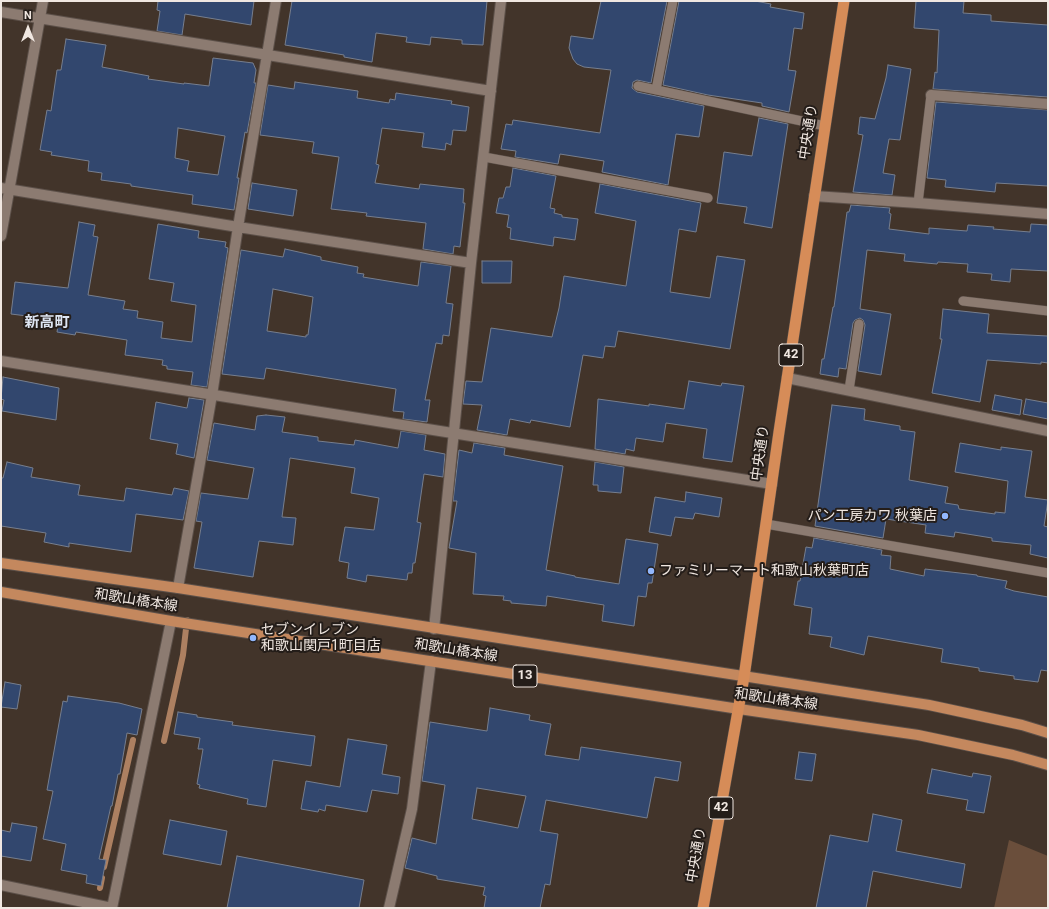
<!DOCTYPE html>
<meta charset="utf-8">
<style>
body{margin:0}
#map{position:relative;width:1049px;height:909px;overflow:hidden;background:#42342a;font-family:Roboto,sans-serif}
canvas{display:block}
.frame{position:absolute;inset:0;border:2px solid #f0e7e1;pointer-events:none}
.north{position:absolute;left:8px;top:8px;width:40px;height:40px;-webkit-text-stroke:3px #241d19;paint-order:stroke;rotate:0deg;font-size:11px;font-weight:700;line-height:16px;text-align:center;color:#f0e7e1}
.north::after{content:'';display:block;margin:auto;width:14px;height:18px;background:#f0e7e1;clip-path:polygon(50% 0,100% 100%,50% 72%,0 100%)}
</style>
<div id="map">
<canvas width="1049" height="909"></canvas>
<div class="frame"></div>
<div class="north">N</div>
</div>
<script>
const ctx = document.querySelector('canvas').getContext('2d');
ctx.lineJoin = 'round';
function fillPath(path, color) { ctx.fillStyle = color; ctx.fill(path, 'evenodd'); }
const poly = rows => new Path2D(rows.map(r => 'M' + r).join(''));
function trace(path, color, width, dash) { ctx.strokeStyle = color; ctx.lineWidth = width; ctx.lineCap = dash ? 'butt' : 'round'; ctx.setLineDash(dash || []); ctx.stroke(path); }
function drawText(font, color, halo, rows, align = 'center') {
  ctx.font = font + ' Roboto,"Noto Sans JP",sans-serif'; ctx.lineWidth = 4; ctx.setLineDash([]); ctx.textBaseline = 'middle'; ctx.strokeStyle = halo; ctx.fillStyle = color; for (const [text, x, y, turn = 0] of rows) {
    ctx.save(); ctx.translate(x, y); ctx.rotate((+turn || 0) * Math.PI / 180); ctx.textAlign = isNaN(turn) ? turn : align; if (halo) ctx.strokeText(text, 0, 0); ctx.fillText(text, 0, 0); ctx.restore();
  }
}
fillPath(poly([
 [1009,840,1048,856,1048,908,994,908]
]), '#6a4e3b');
trace(poly([
 [164,741,183,655,187,620],
 [104,867,133,740],
 [100,888,102,878]
]), '#ad8061', 6);
const building = poly([
 [158,1,254,1,251,25,185,14,182,35,157,31,160,11,157,10,158,1],
 [292,1,487,1,483,45,462,44,462,40,431,37,430,45,406,42,407,37,376,33,372,62,344,57,344,55,285,45,292,1],
 [601,1,667,1,651,83,637,80,633,82,632,88,637,92,704,106,699,137,676,134,668,185,602,172,604,161,560,154,558,164,515,157,516,151,501,149,506,124,512,125,513,120,600,133,611,70,584,67,577,64,573,59,569,48,571,36,593,39,601,1],
 [679,1,755,1,771,4,770,7,804,13,802,29,794,28,788,70,796,71,789,112,762,106,762,103,708,95,663,85,679,1],
 [916,1,964,1,963,13,991,15,991,21,1048,25,1048,97,933,89,935,72,937,73,939,30,914,28,916,1],
 [66,39,106,45,102,67,149,76,148,79,184,84,184,83,209,86,213,58,253,63,256,70,254,83,256,83,247,133,245,132,237,178,239,178,234,210,192,204,193,195,131,186,131,184,101,180,102,173,88,171,89,161,51,155,52,152,40,150,47,110,51,111,57,70,61,70,66,39],
 [178,128,225,136,218,175,187,171,189,161,175,158,178,128],
 [888,65,911,69,900,140,889,139,883,173,895,175,892,195,853,192,863,135,858,134,860,117,875,119,886,78,888,65],
 [295,82,358,91,357,98,389,103,390,99,395,100,396,93,452,101,451,104,469,107,466,131,453,130,451,145,446,143,445,150,422,147,424,133,382,128,376,164,379,165,375,183,419,189,420,184,464,189,463,203,465,203,460,247,454,246,453,254,423,249,426,223,366,216,367,213,331,209,339,157,312,153,314,142,260,135,268,85,294,89,295,82],
 [936,102,1048,110,1048,186,996,183,995,192,945,187,946,180,927,178,936,102],
 [759,118,788,124,772,228,744,223,747,207,717,203,724,152,752,156,759,118],
 [513,168,556,176,550,208,555,209,554,213,562,215,562,217,578,219,575,240,554,237,553,246,510,239,511,228,507,227,509,215,496,213,499,198,503,198,506,187,510,187,513,168],
 [252,183,297,190,293,216,248,209,252,183],
 [600,184,701,203,696,232,679,229,670,292,710,298,717,256,745,260,730,349,618,331,615,347,605,346,603,358,583,355,570,427,531,420,530,423,510,419,507,435,477,430,482,405,463,404,466,381,482,382,491,328,552,337,559,308,564,276,626,286,636,221,595,213,600,184],
 [851,205,890,208,889,213,891,214,889,229,929,234,929,228,967,231,968,225,994,227,993,229,1030,232,1031,224,1048,225,1048,271,1011,269,1010,282,991,280,992,274,967,272,968,264,938,262,937,264,904,261,905,254,867,250,860,309,891,314,881,375,858,371,865,325,863,320,860,318,855,320,853,323,846,369,839,368,838,377,820,374,822,359,824,359,833,307,834,307,847,212,849,212,851,205],
 [79,222,95,225,93,236,98,237,88,295,125,301,123,309,138,311,137,318,163,322,161,338,192,342,196,305,171,301,174,283,149,279,158,224,199,231,198,238,226,242,225,247,228,248,207,387,191,385,193,372,167,369,167,366,162,365,163,360,125,355,127,340,76,332,75,335,57,332,59,320,11,314,15,282,68,288,79,222],
 [285,249,321,257,321,260,358,267,357,273,364,274,363,277,418,286,421,262,451,266,446,303,453,304,449,336,443,335,442,344,436,343,425,400,430,400,427,422,403,419,404,412,393,411,396,389,266,368,264,379,222,374,241,250,283,257,285,249],
 [273,289,313,297,308,335,306,335,306,337,267,331,273,289],
 [482,261,512,261,511,283,482,283,482,261],
 [943,309,989,314,987,333,1048,336,1048,363,1041,362,1041,364,987,360,980,402,932,393,942,339,940,339,943,309],
 [3,377,59,388,56,420,2,411,4,400,1,399,3,377],
 [689,381,721,386,722,383,744,386,732,462,703,458,707,429,666,423,663,442,636,438,634,451,626,449,625,454,595,449,598,399,649,406,649,404,684,409,689,381],
 [995,395,1022,400,1020,415,992,410,995,395],
 [189,398,204,400,194,458,176,454,178,444,150,439,156,402,187,408,189,398],
 [1026,399,1048,403,1048,419,1023,414,1026,399],
 [832,405,865,409,864,420,900,426,900,430,915,432,909,480,948,487,945,503,958,505,959,509,995,514,995,512,1005,513,1008,481,955,472,960,443,1001,450,1001,447,1032,451,1025,497,1048,500,1044,526,1048,527,1048,558,1030,554,1031,545,992,541,992,538,955,532,954,537,925,533,926,525,886,519,883,538,815,526,832,405],
 [266,415,285,417,282,432,318,437,318,441,354,445,355,440,398,448,401,431,426,435,424,450,445,454,443,477,424,474,417,522,421,523,415,563,413,563,412,573,408,573,407,580,367,575,366,582,347,578,349,563,339,561,345,527,374,530,379,498,351,493,355,468,290,458,282,517,296,518,293,545,259,541,253,577,194,568,202,522,196,521,201,493,248,499,254,468,207,460,214,423,255,430,257,416,266,415],
 [474,443,505,448,504,455,563,466,546,570,575,576,575,577,619,584,626,539,658,544,652,583,648,583,646,597,638,596,634,626,602,621,604,605,547,596,546,606,511,603,511,601,503,600,504,596,473,594,476,553,449,548,457,501,453,501,459,450,472,453,474,443],
 [7,462,33,468,31,477,80,485,78,495,124,501,126,488,172,495,174,488,189,491,183,520,136,514,131,552,69,543,69,547,44,542,46,533,1,526,1,478,3,478,7,462],
 [595,462,624,467,621,493,598,491,598,485,593,485,595,462],
 [686,492,722,498,719,517,695,513,693,519,675,517,671,536,649,532,655,497,685,502,686,492],
 [814,538,882,550,881,555,891,556,890,569,924,576,925,569,977,575,977,576,1007,581,1005,588,1014,591,1048,597,1048,671,1041,670,1038,682,1014,679,1014,676,979,671,979,668,941,662,943,649,868,636,864,655,830,647,832,637,809,634,812,608,794,605,798,581,800,581,806,547,812,548,814,538],
 [5,682,21,685,17,709,1,707,5,682],
 [68,696,119,703,142,709,137,735,127,733,120,774,118,774,112,806,111,806,99,859,106,860,101,886,86,883,87,875,61,870,66,844,43,839,53,791,47,790,63,701,67,702,68,696],
 [490,708,530,715,529,720,551,724,545,755,579,760,581,747,681,762,678,781,655,777,647,818,546,800,540,831,558,834,550,885,545,884,540,908,484,908,486,896,483,895,485,887,437,879,437,876,405,868,412,838,436,844,445,785,422,781,430,722,487,731,490,708],
 [477,788,526,796,518,828,472,819,477,788],
 [178,712,197,715,197,717,233,722,232,725,315,736,311,766,273,760,266,807,247,804,248,799,199,788,200,785,197,784,203,749,198,749,200,738,174,734,178,712],
 [348,739,387,745,382,774,400,777,398,794,372,790,367,812,326,805,325,811,319,809,318,812,301,809,306,781,340,787,348,739],
 [799,752,816,754,812,781,795,779,799,752],
 [932,769,972,777,973,773,991,776,984,813,966,810,968,800,927,793,932,769],
 [873,814,902,820,896,851,965,864,961,888,873,871,866,908,816,908,830,835,868,842,873,814],
 [170,820,227,831,221,865,163,854,170,820],
 [12,823,37,827,31,861,1,856,1,830,10,832,12,823],
 [237,856,364,880,359,908,227,908,237,856]
]);
fillPath(building, '#32476e');
trace(building, '#767e8e', 1);
const service = poly([
 [638,86,825,126],
 [656,90,673,1],
 [484,157,708,198],
 [918,203,931,95],
 [963,301,1048,311],
 [849,390,859,324],
 [766,524,1048,573]
]);
const minor = poly([
 [1,12,491,91],
 [931,95,1048,104],
 [1,188,238,227,471,263],
 [814,196,918,203,1048,214],
 [1,236,43,1],
 [1,361,772,484],
 [787,378,1048,431],
 [178,588,212,395,238,227,276,1],
 [434,629,471,263,501,1],
 [1,885,112,908],
 [112,908,171,621],
 [389,908,412,809,431,661]
]);
const primary = poly([
 [1,563,178,588,929,705,1022,725,1048,733],
 [1,592,171,621,739,709,918,735,1013,755,1048,765]
]);
const trunk = poly([
 [703,908,744,677,779,432,844,1]
]);
trace(service, '#5c5049', 10);
trace(minor, '#5c5049', 12);
trace(primary, '#5c5049', 12);
trace(trunk, '#5c5049', 12);
trace(service, '#8c7b71', 9);
trace(minor, '#8c7b71', 10);
trace(primary, '#c4885e', 10);
trace(trunk, '#d68c58', 11);
for (const [x, y, r, color] of [
 [945,516,4,"#92b7fd"],
 [651,571,4,"#92b7fd"],
 [253,638,4,"#92b7fd"]
]) { const dot = new Path2D(); dot.arc(x, y, r, 0, 2 * Math.PI); ctx.fillStyle = color; ctx.fill(dot); trace(dot, '#241d19', 1.5); }
for (const [x, y, w] of [
 [791,355,24],
 [525,676,24],
 [721,808,24]
]) { const box = new Path2D(); box.roundRect(x - w / 2, y - 11, w, 22, 3); ctx.fillStyle = '#241d19'; ctx.fill(box); trace(box, '#f0e7e1', 1); }
drawText('bold 13px', '#f0e7e1', null, [
 ["42",791,355],
 ["13",525,676],
 ["42",721,808]
]);
drawText('14px', '#f0e7e1', '#241d19', [
 ["中央通り",809,132,-81],
 ["中央通り",761,453,-82],
 ["和歌山橋本線",136,601,9],
 ["和歌山橋本線",456,651,9],
 ["和歌山橋本線",776,700,8],
 ["中央通り",697,855,-80]
]);
drawText('14px', '#f0e7e1', '#241d19', [
 ["パン工房カワ 秋葉店",937,516,"right"],
 ["ファミリーマート和歌山秋葉町店",659,571],
 ["セブンイレブン",261,630],
 ["和歌山関戸1町目店",261,646]
], 'left');
drawText('bold 15px', '#dde5f2', '#241d19', [
 ["新高町",47,323]
]);
</script>
